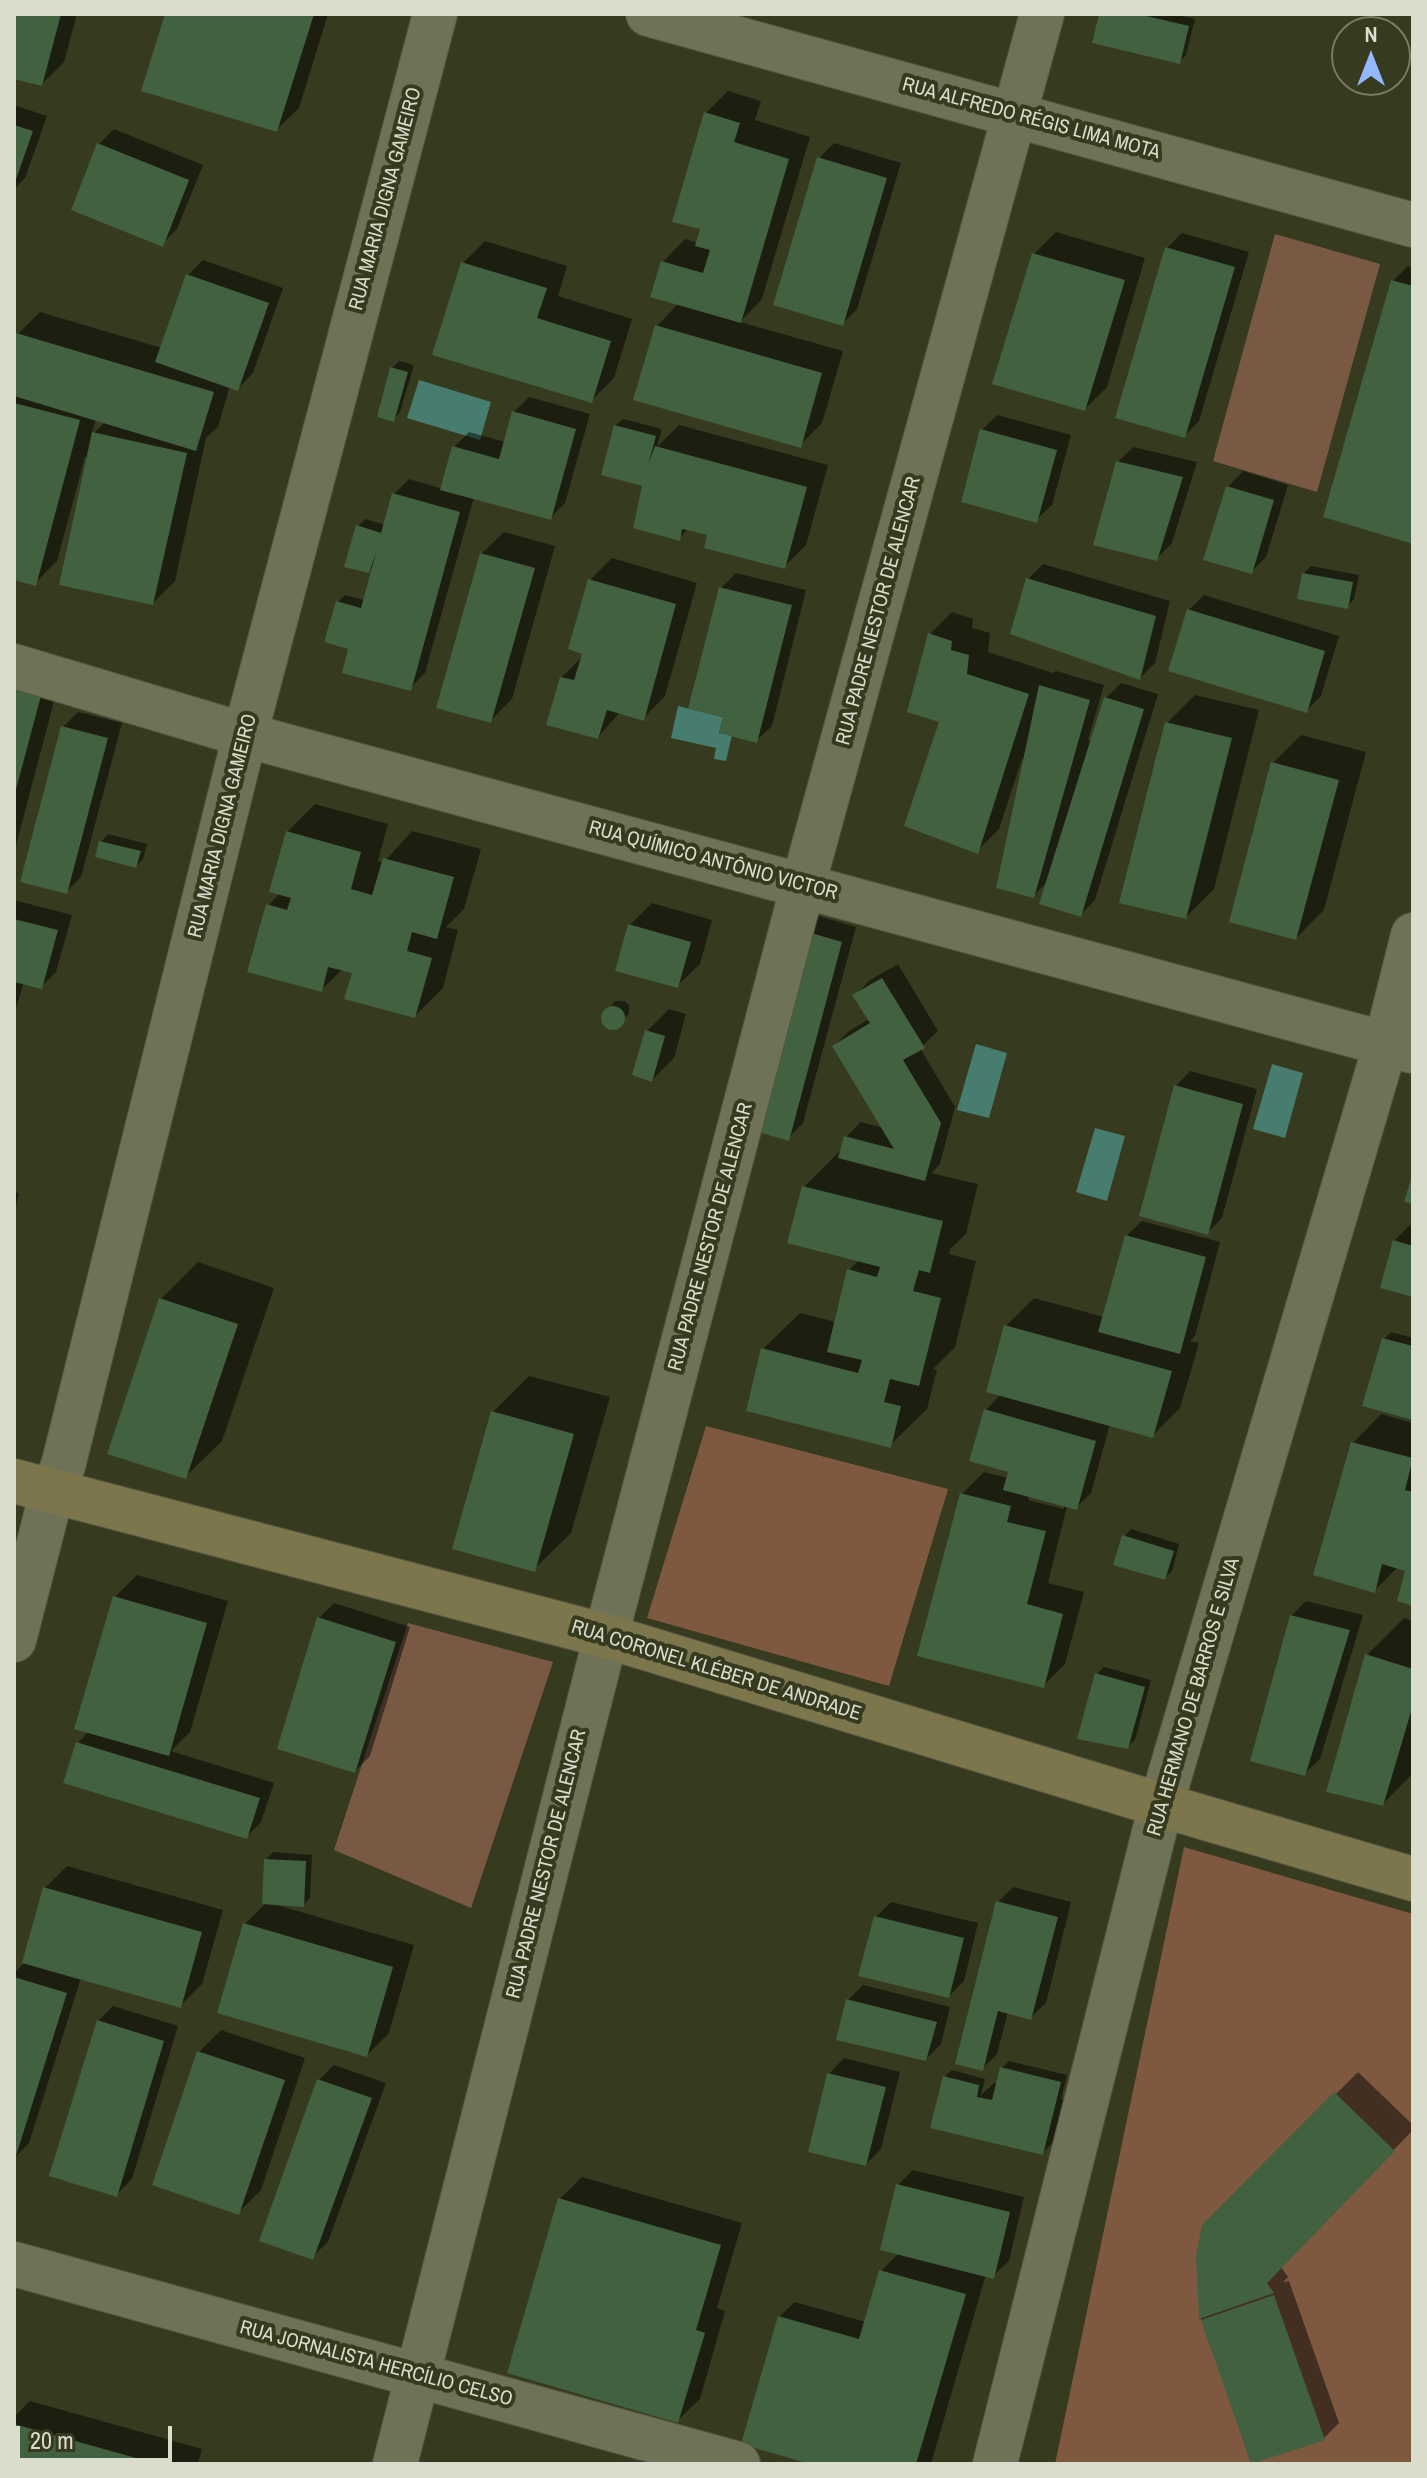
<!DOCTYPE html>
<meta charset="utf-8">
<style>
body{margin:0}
#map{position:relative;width:1427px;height:2478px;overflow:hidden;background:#363a1f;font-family:"Archivo Narrow",sans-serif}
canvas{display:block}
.frame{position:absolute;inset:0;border:16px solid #dadccc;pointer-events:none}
.north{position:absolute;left:1331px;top:16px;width:80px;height:80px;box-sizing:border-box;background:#363a1f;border:2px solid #787b64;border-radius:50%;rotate:0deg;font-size:22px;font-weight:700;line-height:32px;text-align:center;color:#dadccc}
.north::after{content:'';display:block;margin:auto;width:28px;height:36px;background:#94b7fd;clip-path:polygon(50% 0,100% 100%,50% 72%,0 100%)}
.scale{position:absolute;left:16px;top:2426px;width:156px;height:36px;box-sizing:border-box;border:4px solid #dadccc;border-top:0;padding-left:10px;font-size:24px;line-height:28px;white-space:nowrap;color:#dadccc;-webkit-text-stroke:6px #363a1f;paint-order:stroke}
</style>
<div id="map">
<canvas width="1427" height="2478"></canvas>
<div class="frame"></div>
<div class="north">N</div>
<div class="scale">20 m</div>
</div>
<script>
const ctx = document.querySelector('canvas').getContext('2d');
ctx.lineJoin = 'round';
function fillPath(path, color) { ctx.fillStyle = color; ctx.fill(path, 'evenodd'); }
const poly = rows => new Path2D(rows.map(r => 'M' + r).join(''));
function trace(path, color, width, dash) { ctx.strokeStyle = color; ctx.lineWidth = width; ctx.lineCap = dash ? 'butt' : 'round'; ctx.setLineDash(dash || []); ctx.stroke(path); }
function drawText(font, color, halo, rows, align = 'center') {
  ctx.font = font + ' "Archivo Narrow",sans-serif'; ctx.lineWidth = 8; ctx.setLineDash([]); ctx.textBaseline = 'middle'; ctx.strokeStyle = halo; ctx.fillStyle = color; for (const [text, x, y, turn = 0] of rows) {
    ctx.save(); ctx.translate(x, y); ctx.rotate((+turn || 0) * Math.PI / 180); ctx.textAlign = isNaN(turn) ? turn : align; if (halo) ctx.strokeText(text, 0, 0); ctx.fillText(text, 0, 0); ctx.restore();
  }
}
fillPath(poly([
 [1275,234,1380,264,1317,492,1213,461],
 [408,1623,553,1662,471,1908,334,1850]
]), '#795944');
fillPath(poly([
 [706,1426,948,1489,889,1686,647,1618],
 [1184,1847,1413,1914,1413,2464,1055,2464]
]), '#7f593f');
fillPath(poly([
 [419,380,491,402,480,440,407,418],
 [678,706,723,717,719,733,732,735,726,761,714,759,716,748,671,738],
 [976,1044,1007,1053,989,1118,957,1110],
 [1272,1064,1303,1073,1285,1138,1253,1129],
 [1095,1128,1125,1136,1107,1201,1076,1192]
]), '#477d6e');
fillPath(poly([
 [14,14,77,14,64,62,42,84,14,77],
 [167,14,328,14,299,108,276,130],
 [1101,14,1173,14,1195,19,1186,55,1179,62],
 [728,91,761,101,755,120,810,137,762,299,740,322,843,351,822,423,800,445,657,326,679,303,663,262,685,239,698,243,703,228,706,113],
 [14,105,47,116,25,178,14,190],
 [114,129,203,165,177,229,162,244,99,144],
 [834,143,901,163,857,309,842,324,819,158],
 [1056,232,1145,258,1107,387,1085,409,1034,254],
 [1182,233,1249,252,1199,421,1184,436,1167,248],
 [485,241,567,266,558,296,632,319,614,378,592,400,463,263],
 [203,260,283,288,253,373,238,388,230,386,218,427,206,438,175,581,153,603,89,458,85,457,57,561,35,583,14,578,14,346,18,334,40,312,162,348,188,275],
 [96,419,105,422,91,436],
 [1408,266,1413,268,1413,542,1393,281],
 [399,361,414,365,400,412,393,420,392,368],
 [529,397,590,414,565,503,550,518,474,497,425,673,410,688,353,642,338,602,345,595,364,600,374,565,368,571,358,526,365,519,385,525,394,494,409,479,443,489,454,447,469,432,505,442,514,412],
 [997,415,1071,435,1052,505,1036,520,982,430],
 [623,419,662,429,657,447,679,425,828,465,806,545,784,567,710,533,689,528,679,538,648,477,615,426],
 [1133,447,1197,462,1172,543,1157,558,1118,462],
 [1243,471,1288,485,1266,557,1251,572,1228,487],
 [504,532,555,546,512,699,490,721,481,554],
 [612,558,697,583,665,696,643,719,620,712,598,737,561,678,583,656,590,580],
 [1043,564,1170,601,1155,663,1140,678,1028,579],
 [1311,566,1359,575,1354,599,1347,607,1303,574],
 [736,573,806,590,772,726,756,741,721,588],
 [1204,595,1339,636,1321,696,1306,711,1189,610],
 [952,612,973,619,972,628,990,633,988,652,1053,673,1056,671,1104,685,1088,740,1092,742,1106,698,1121,683,1158,694,1095,900,1080,915,1048,881,1034,895,1025,760,1022,759,999,829,977,851,942,720,930,634],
 [14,658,62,671,14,853],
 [1195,695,1259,710,1214,889,1186,917,1167,723],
 [78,712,122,723,81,877,66,892,63,727],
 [1301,735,1366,752,1324,910,1296,938,1273,763],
 [315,804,388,824,378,861,383,863,412,831,481,849,464,909,446,927,458,930,443,988,415,1016,354,972,343,969,321,990,268,906,280,893,287,832],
 [108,834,147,844,143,859,136,866,101,842],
 [14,900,72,915,56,972,41,987,24,982,14,1015],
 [652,903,712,920,700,964,677,986,630,925],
 [818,916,856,927,803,1123,788,1138,803,931],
 [898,964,938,1031,920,1048,955,1107,940,1164,931,1173,978,1184,966,1234,950,1249,949,1254,976,1261,955,1347,933,1369,937,1370,927,1409,890,1445,763,1349,800,1313,836,1322,849,1270,860,1259,804,1187,840,1151,846,1137,861,1122,883,1128,834,1046,849,1031,869,1019,855,995,870,980],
 [615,1001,625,1001,629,1005,629,1014,613,1027,607,1026,604,1015],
 [669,1009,686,1014,674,1058,652,1080,647,1031],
 [1190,1071,1257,1089,1222,1218,1207,1233,1175,1087],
 [14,1192,19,1193,14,1214],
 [1142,1221,1220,1242,1195,1336,1190,1341,1199,1343,1180,1408,1152,1436,1110,1424,1091,1493,1076,1508,1067,1506,1048,1583,1084,1592,1065,1664,1043,1686,962,1494,984,1472,1008,1478,1010,1470,986,1410,1001,1394,1006,1326,1034,1298,1104,1317,1126,1236],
 [1029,1495,1064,1505,1064,1509,1028,1500],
 [1413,1222,1413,1295,1394,1241],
 [198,1262,274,1288,222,1441,185,1477,109,1452,161,1299],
 [1391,1332,1413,1338,1413,1418,1384,1339],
 [529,1376,610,1397,571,1533,534,1569,493,1412],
 [1381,1414,1413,1423,1413,1604,1408,1569,1398,1567,1374,1591,1353,1443],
 [1131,1529,1179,1544,1172,1571,1164,1578,1124,1537],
 [137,1575,228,1601,190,1732,171,1751,274,1783,261,1822,246,1837,78,1743,89,1731,115,1597],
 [1306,1601,1363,1615,1320,1759,1304,1774,1291,1616],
 [334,1603,410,1627,370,1756,355,1771,319,1618],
 [1404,1618,1413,1621,1413,1773,1383,1804,1367,1655],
 [1104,1667,1151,1680,1135,1740,1127,1747,1097,1674],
 [273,1852,312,1855,310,1898,303,1905,277,1905,414,1945,389,2033,367,2055,245,1924,267,1902,266,1860],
 [67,1866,223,1910,202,1984,180,2006,81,1978,29,2143,14,2158,14,1973,24,1963,45,1888],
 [1013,1887,1071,1902,1046,2003,1030,2018,1008,2012,997,2054,982,2069,998,1902],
 [891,1902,978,1923,964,1981,949,1996,876,1917],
 [863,1985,950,2007,941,2044,926,2059,848,2000],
 [113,2006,178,2026,132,2179,117,2194,98,2021],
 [221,2030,305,2058,261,2190,239,2212,199,2052],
 [844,2058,900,2072,881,2149,866,2164,829,2074],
 [1009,2061,1067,2075,1061,2099,1067,2101,1058,2138,1042,2153,944,2077,952,2070,985,2079,981,2095,994,2083,998,2084,1002,2068],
 [334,2065,386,2083,328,2242,312,2257,261,2239,319,2080],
 [1358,2072,1413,2125,1413,2130,1281,2267,1288,2277,1283,2282,1289,2281,1339,2423,1324,2438,1252,2462,1201,2319,1198,2256,1204,2226],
 [913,2170,1024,2197,1009,2261,993,2276,986,2274,931,2464,817,2464,779,2317,795,2302,866,2322,881,2271,899,2253,898,2185],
 [582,2177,742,2223,717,2308,725,2311,700,2399,677,2421,560,2199],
 [30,2401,202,2449,198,2464,14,2464,14,2417]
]), '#0007');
fillPath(poly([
 [14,14,61,14,42,86,14,79],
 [165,14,314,14,277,132,141,91],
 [1099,14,1138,14,1189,26,1180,64,1092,43],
 [704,112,740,123,734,142,789,159,741,323,650,297,661,261,703,273,710,250,695,246,700,229,672,222],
 [14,125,33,131,14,185],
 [97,143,189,180,163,247,71,210],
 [817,157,887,178,843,326,773,305],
 [1165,247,1235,267,1185,438,1115,418],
 [1032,253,1125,280,1085,411,992,384],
 [461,262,547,288,537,318,611,341,592,403,432,355],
 [186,274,269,303,238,391,155,362],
 [1391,280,1413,286,1413,544,1323,517],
 [655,325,822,373,801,448,633,400],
 [16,333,214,392,196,451,14,396],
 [390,367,408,372,394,422,377,417],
 [14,403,80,420,36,586,14,580],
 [512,411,576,429,551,520,440,490,452,446,499,459],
 [614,425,656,436,648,465,655,446,807,487,785,569,704,548,707,535,682,529,680,541,633,528,642,486,601,475],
 [980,429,1057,450,1037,523,961,502],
 [92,432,187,453,153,605,59,585],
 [1116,461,1183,477,1157,561,1093,545],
 [1226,486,1274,500,1252,574,1203,560],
 [392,493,460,512,411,691,342,673,348,649,324,642,336,601,361,608,376,553,369,573,344,567,356,525,381,533],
 [480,553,535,568,491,723,436,708],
 [1302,573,1353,582,1348,609,1297,599],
 [1026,578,1156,616,1140,680,1010,634],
 [588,579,676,604,644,721,607,710,598,739,546,725,560,677,574,680,582,654,568,649],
 [719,587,792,605,757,743,719,733,723,717,688,709],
 [1187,609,1325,651,1307,713,1168,671],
 [928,633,952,641,951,650,969,655,967,674,1029,694,978,854,904,826,939,722,907,712],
 [14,685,42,692,15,793,14,793],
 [1039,685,1090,700,1034,898,996,888],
 [1104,697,1144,709,1081,917,1039,904],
 [1165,722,1232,738,1186,919,1119,903],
 [61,726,108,738,67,894,20,882],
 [1271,762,1339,780,1296,940,1229,922],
 [286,831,361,852,351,889,372,895,383,858,454,877,437,939,412,932,407,951,432,958,415,1018,344,999,352,973,328,967,322,992,247,972,266,904,287,910,291,898,269,892],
 [99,841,141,851,136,868,95,857],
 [14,919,58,930,42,989,14,982],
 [628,924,691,942,678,988,615,971],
 [801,930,842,942,789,1141,748,1129],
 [882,978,925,1048,903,1060,941,1123,925,1181,838,1158,844,1136,894,1149,832,1046,870,1023,852,995],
 '601 1018a12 12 0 1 1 24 0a12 12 0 1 1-24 0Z',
 [645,1030,665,1036,652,1082,632,1075],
 [1174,1085,1243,1104,1208,1235,1139,1216],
 [1413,1172,1413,1204,1404,1202],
 [802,1186,943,1221,930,1273,919,1270,913,1291,941,1298,919,1386,890,1379,884,1402,901,1406,891,1448,746,1411,761,1348,858,1373,862,1360,827,1352,847,1269,877,1277,880,1267,787,1243],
 [1125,1235,1206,1257,1180,1354,1098,1332],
 [1393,1240,1413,1246,1413,1297,1380,1288],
 [159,1298,238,1324,186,1479,107,1454],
 [1004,1325,1172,1371,1153,1438,986,1392],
 [1382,1338,1413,1346,1413,1420,1362,1406],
 [984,1409,1096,1441,1077,1510,1003,1490,1008,1472,969,1461],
 [491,1411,574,1434,535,1572,452,1549],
 [1351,1442,1413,1458,1405,1490,1413,1492,1413,1606,1397,1601,1405,1571,1382,1564,1375,1593,1313,1575],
 [960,1493,1011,1506,1007,1522,1046,1531,1027,1604,1063,1614,1044,1688,917,1656],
 [1122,1535,1174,1551,1165,1580,1113,1565],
 [113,1596,207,1623,169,1756,74,1729],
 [1290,1615,1350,1630,1305,1776,1250,1761],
 [317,1617,396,1642,355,1773,277,1749],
 [1365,1654,1413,1669,1413,1705,1383,1806,1326,1792],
 [1095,1673,1145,1687,1128,1749,1077,1739],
 [76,1742,260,1798,247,1839,63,1783],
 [264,1859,306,1861,304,1907,262,1904],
 [43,1887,202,1932,181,2008,22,1963],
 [996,1901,1058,1917,1031,2020,998,2011,983,2071,955,2064],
 [874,1916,964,1938,949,1998,858,1976],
 [243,1923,393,1967,367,2057,217,2013],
 [14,1977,67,1993,15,2159,14,2159],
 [846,1999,937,2022,926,2061,836,2040],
 [97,2020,164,2041,117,2197,49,2176],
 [197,2051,285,2080,239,2215,152,2185],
 [1000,2067,1061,2082,1043,2155,930,2128,943,2076,979,2085,977,2097,992,2100],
 [827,2073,886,2087,866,2166,808,2152],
 [317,2079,372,2098,313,2260,259,2241],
 [1334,2092,1395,2151,1267,2283,1274,2293,1199,2319,1196,2256,1202,2225],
 [896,2184,1010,2212,994,2279,880,2250],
 [558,2198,721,2245,696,2330,705,2333,678,2423,507,2373],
 [879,2270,966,2294,916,2464,810,2464,741,2444,778,2316,859,2339],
 [1274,2295,1325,2440,1251,2464,1201,2320],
 [14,2424,154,2463,154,2464,14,2464]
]), '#416141');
const minor = poly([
 [648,14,1413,225],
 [14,666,245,735,1412,1051],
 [14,1640,52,1492,63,1466,245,735,435,14],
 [14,2264,738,2464],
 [395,2464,606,1636,803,885,1042,14],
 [995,2464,1161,1805,1386,1043,1413,935]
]);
const secondary = poly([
 [14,1481,606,1636,1161,1805,1413,1879]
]);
trace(minor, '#53553e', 46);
trace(secondary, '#53553e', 46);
trace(minor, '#6e7256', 44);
trace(secondary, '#7d764d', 44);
drawText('20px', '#dadccc', '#363a1f', [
 ["RUA ALFREDO RÉGIS LIMA MOTA",1031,119,15],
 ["RUA MARIA DIGNA GAMEIRO",386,199,-75],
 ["RUA PADRE NESTOR DE ALENCAR",879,611,-75],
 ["RUA MARIA DIGNA GAMEIRO",223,826,-76],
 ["RUA QUÍMICO ANTÔNIO VICTOR",713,861,15],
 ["RUA PADRE NESTOR DE ALENCAR",711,1237,-75],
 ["RUA CORONEL KLÉBER DE ANDRADE",716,1671,17],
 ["RUA HERMANO DE BARROS E SILVA",1194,1697,-74],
 ["RUA PADRE NESTOR DE ALENCAR",547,1864,-76],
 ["RUA JORNALISTA HERCÍLIO CELSO",376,2364,15]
]);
</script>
